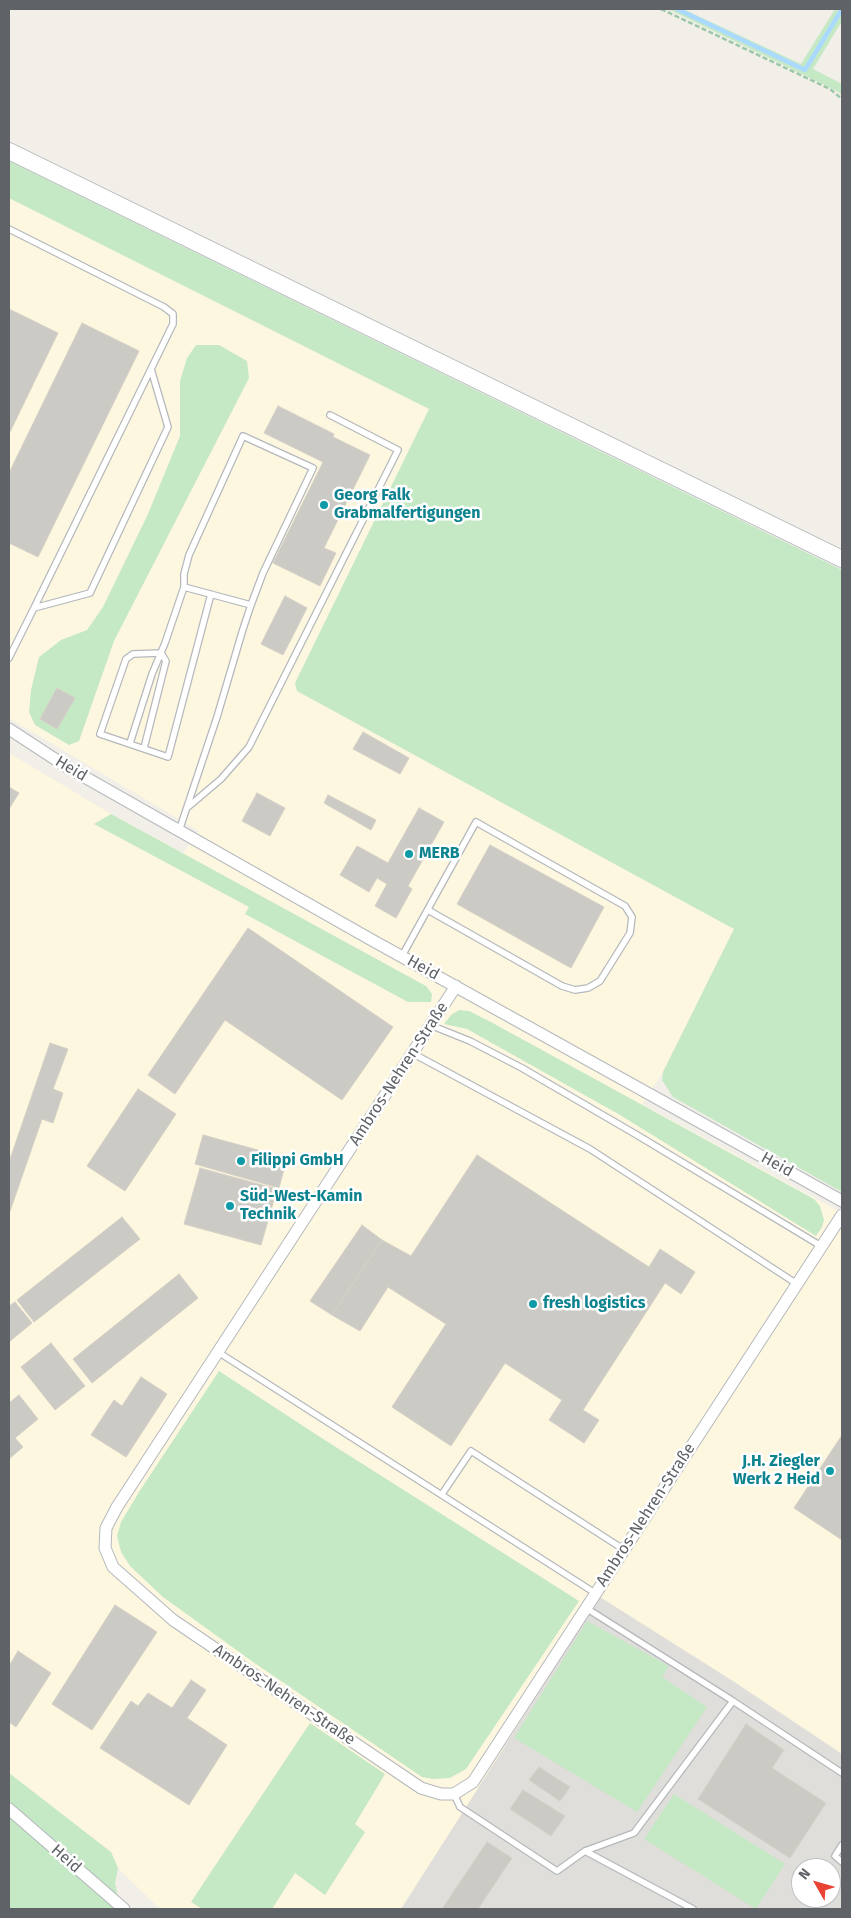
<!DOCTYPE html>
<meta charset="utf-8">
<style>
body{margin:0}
#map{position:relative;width:851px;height:1918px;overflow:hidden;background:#f1efe8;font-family:"Fira Sans",sans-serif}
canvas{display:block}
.frame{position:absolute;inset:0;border:10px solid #5f6368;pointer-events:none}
.north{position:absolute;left:791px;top:1858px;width:50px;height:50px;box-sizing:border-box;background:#fff;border:1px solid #bfc1c3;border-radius:50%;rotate:308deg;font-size:14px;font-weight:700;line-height:20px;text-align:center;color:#5f6368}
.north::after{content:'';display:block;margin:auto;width:18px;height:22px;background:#ea4335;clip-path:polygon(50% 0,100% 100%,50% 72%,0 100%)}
</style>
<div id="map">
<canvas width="851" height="1918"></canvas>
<div class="frame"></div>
<div class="north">N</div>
</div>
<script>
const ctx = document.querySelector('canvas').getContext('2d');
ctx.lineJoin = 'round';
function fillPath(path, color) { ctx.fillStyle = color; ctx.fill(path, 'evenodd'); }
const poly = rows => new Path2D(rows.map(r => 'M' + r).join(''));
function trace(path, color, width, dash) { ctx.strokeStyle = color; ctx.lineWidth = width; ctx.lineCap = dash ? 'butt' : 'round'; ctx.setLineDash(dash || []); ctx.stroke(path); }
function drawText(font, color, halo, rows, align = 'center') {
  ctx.font = font + ' "Fira Sans",sans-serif'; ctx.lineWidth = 5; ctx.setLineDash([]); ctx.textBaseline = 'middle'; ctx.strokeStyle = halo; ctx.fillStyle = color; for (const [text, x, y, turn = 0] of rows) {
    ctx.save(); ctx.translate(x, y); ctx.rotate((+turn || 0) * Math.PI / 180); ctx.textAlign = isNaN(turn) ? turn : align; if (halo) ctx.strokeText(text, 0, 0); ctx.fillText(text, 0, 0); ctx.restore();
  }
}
fillPath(poly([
 [9,198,430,409,296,683,297,691,734,929,663,1072,642,1104,842,1213,842,1909,160,1909,118,1868,111,1852,9,1773,9,753,111,814,183,853,199,831,9,718],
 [801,1868,831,1868,831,1898,801,1898]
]), '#fef7e0');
fillPath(poly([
 [600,1597,736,1683,842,1754,842,1909,401,1909],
 [801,1868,831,1868,831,1898,801,1898]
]), '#e0deda');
fillPath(poly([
 [668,9,683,9,801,64,835,9,842,9,842,21,813,69,842,84,842,95,835,90],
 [9,161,842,570,842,1192,673,1097,662,1080,663,1072,734,929,297,691,295,683,429,409,9,198],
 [196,345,219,345,247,361,249,378,114,641,79,741,69,745,35,725,29,712,31,690,39,657,61,640,87,630,103,607,148,514,180,436,180,381,187,358],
 [111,814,426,986,432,994,431,1002,408,1002,245,914,249,907,94,824],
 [459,1010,469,1011,489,1021,814,1199,820,1206,824,1220,822,1227,816,1236,620,1115,467,1029,444,1024,451,1015],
 [219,1371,320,1437,579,1601,466,1769,450,1778,433,1779,422,1777,253,1662,163,1597,130,1566,121,1552,117,1536,121,1522,139,1492],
 [587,1621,669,1666,662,1677,707,1707,637,1812,514,1738],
 [310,1723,385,1774,355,1824,365,1832,325,1895,295,1873,272,1909,202,1909,191,1902],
 [9,1773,111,1852,118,1868,115,1883,118,1897,115,1909,9,1909],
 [674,1794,785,1864,756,1909,644,1839]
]), '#c5e8c5');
trace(poly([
 [677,9,805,70,842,9]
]), '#aadaff', 4.5);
const building = poly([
 [9,309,58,333,9,434,9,309],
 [82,323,139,351,38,557,9,543,9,473,82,323],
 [278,406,334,434,333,437,370,455,324,548,336,553,320,586,273,563,323,462,264,433,278,406],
 [285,596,307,608,283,655,261,644,285,596],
 [57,688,75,698,57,729,40,719,57,688],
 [363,732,409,758,400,774,353,749,363,732],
 [9,787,19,793,9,809,9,787],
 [257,793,285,808,270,836,242,821,257,793],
 [328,795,376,820,371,830,324,803,328,795],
 [419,808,444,822,408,886,412,889,396,918,375,906,387,884,377,878,369,892,340,875,357,846,388,863,419,808],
 [490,845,604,907,571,968,457,904,490,845],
 [248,928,393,1027,342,1100,225,1020,175,1094,148,1075,248,928],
 [50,1043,68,1049,53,1089,63,1093,53,1123,42,1119,9,1214,9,1162,50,1043],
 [138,1089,176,1114,125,1191,87,1166,138,1089],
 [203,1135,287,1158,279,1188,195,1164,203,1135],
 [477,1155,649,1267,660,1249,695,1272,681,1294,665,1283,583,1410,599,1420,584,1443,549,1420,562,1400,505,1363,451,1446,392,1407,446,1324,388,1287,360,1331,332,1315,382,1240,411,1256,477,1155],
 [200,1168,277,1189,261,1245,184,1224,200,1168],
 [122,1217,140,1239,34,1322,17,1300,122,1217],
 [362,1225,382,1240,332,1315,310,1301,362,1225],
 [179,1274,198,1298,92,1383,73,1359,179,1274],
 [15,1302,32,1323,9,1342,9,1306,15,1302],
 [51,1343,85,1386,55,1410,21,1367,51,1343],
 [141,1377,167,1394,126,1457,91,1435,114,1400,122,1406,141,1377],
 [19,1395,38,1419,15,1438,23,1447,9,1459,9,1403,19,1395],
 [842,1435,842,1540,794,1508,842,1435],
 [115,1605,157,1632,92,1730,52,1704,115,1605],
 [18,1651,51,1673,16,1727,9,1722,9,1666,18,1651],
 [191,1680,206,1690,187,1718,227,1745,189,1805,100,1748,131,1701,138,1706,148,1693,172,1708,191,1680],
 [746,1724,784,1750,772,1768,826,1803,790,1858,698,1799,746,1724],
 [539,1767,570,1787,560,1801,529,1780,539,1767],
 [523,1790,565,1816,551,1836,510,1809,523,1790],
 [487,1842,512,1858,478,1909,442,1909,487,1842]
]);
fillPath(building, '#cccac5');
trace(building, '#d6d1c6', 1);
const lane = poly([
 [9,229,164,307,173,314,173,324,34,608,90,593,168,427,151,369],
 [9,658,34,608],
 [130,743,152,674,165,643,184,587],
 [144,748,166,661,161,653,133,654,126,659,100,734,168,757,211,594],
 [188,807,221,779,249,747,398,450,330,415],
 [179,831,217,717,243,629,251,605,263,573,313,468,243,436,189,555,184,574,184,587,251,605],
 [402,956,476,822,625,906,632,917,630,933,600,981,588,988,575,990,562,986,428,910],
 [430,1025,470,1041,522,1068,637,1135,821,1246],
 [412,1053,590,1149,797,1284],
 [218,1352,595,1593],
 [442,1494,471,1451,623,1549],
 [586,1608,733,1701],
 [454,1794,460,1807,557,1871,585,1851,634,1833,733,1701,842,1773],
 [842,1845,835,1856,842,1862],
 [585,1851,693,1909]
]);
const street = poly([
 [9,729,67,767,370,939,842,1201],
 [456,986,117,1507,106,1528,105,1548,113,1567,173,1620,421,1788,441,1794,454,1794,473,1782,842,1215],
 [9,1809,124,1909]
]);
const secondary = poly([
 [9,151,842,559]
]);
trace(lane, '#b5b8bc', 8);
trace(street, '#b5b8bc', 13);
trace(secondary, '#b6babf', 18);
trace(poly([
 [661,9,830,89,842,99]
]), '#9cc7a9', 2.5, [5, 2.5]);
trace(lane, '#fff', 5.5);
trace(street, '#fff', 11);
trace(secondary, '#fff', 16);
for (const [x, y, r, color] of [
 [324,505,5,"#0f9aa8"],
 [409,854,5,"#0f9aa8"],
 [241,1161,5,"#0f9aa8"],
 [230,1206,5,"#0f9aa8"],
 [533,1304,5,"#0f9aa8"],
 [830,1471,5,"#0f9aa8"]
]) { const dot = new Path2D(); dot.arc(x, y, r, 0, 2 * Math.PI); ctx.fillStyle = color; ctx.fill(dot); trace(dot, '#fff', 2); }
drawText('bold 16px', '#0d838f', '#fff', [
 ["Georg Falk",334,496],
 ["Grabmalfertigungen",334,514],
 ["MERB",419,854],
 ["Filippi GmbH",251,1161],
 ["Süd-West-Kamin",240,1197],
 ["Technik",240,1215],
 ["fresh logistics",543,1304],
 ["J.H. Ziegler",820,1462,"right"],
 ["Werk 2 Heid",820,1480,"right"]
], 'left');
drawText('16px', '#5f6368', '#fff', [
 ["Heid",71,769,31],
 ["Heid",423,968,29],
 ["Ambros-Nehren-Straße",399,1074,-57],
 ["Heid",777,1165,29],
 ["Ambros-Nehren-Straße",646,1515,-57],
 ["Ambros-Nehren-Straße",284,1695,34],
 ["Heid",66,1859,41]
]);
</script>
